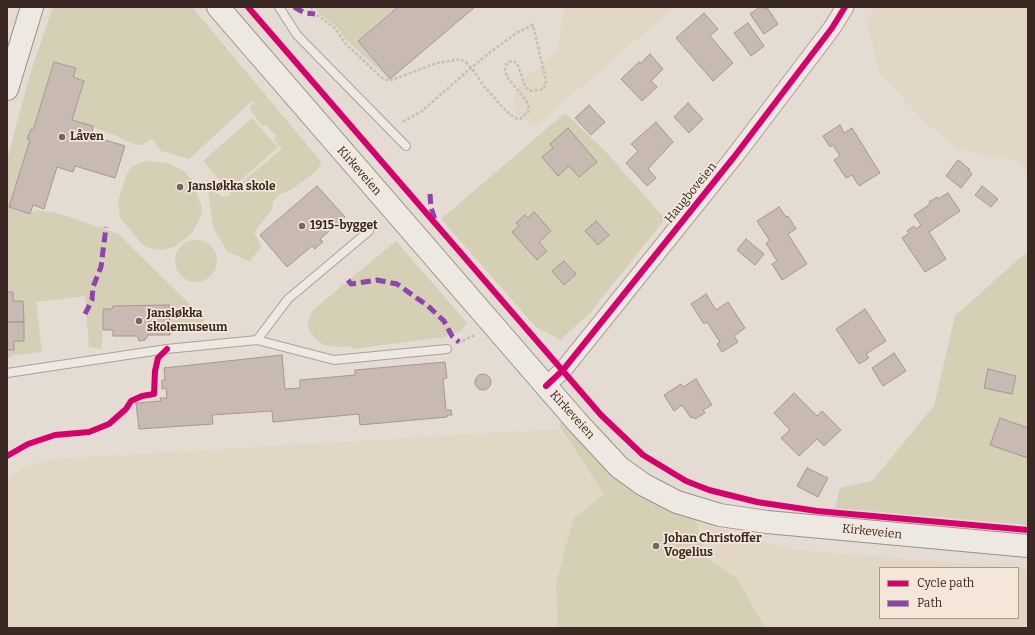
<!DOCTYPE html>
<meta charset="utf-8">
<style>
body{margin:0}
#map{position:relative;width:1035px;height:635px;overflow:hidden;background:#e4dbd2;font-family:Bitter,serif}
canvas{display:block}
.frame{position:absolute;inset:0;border:8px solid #392922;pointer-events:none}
.legend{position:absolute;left:879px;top:567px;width:140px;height:52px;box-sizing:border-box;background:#f4e7da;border:1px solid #a99b90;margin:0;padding:5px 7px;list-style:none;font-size:12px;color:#392922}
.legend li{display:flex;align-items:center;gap:8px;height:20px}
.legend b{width:20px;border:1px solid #a99b90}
</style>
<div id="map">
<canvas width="1035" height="635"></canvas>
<div class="frame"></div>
<ul class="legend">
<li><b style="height:5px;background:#d6006c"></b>Cycle path</li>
<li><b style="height:5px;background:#8e44ad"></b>Path</li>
</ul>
</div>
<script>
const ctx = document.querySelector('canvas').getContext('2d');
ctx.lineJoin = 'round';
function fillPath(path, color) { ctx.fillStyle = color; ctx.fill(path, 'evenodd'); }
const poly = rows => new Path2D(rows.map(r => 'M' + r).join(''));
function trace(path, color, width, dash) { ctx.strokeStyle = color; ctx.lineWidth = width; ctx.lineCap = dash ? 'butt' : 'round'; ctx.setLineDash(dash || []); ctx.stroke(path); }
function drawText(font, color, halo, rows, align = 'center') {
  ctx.font = font + ' Bitter,serif'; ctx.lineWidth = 3.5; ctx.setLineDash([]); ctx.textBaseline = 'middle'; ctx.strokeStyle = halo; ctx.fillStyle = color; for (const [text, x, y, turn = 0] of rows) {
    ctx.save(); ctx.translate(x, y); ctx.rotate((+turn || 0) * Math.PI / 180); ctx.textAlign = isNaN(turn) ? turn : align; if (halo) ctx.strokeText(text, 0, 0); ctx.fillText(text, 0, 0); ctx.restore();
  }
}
fillPath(poly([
 [565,7,674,7,537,125,524,120,516,113,513,98,521,82,557,50],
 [873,7,1028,7,1028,173,1014,161,957,148,926,123,880,74,867,25],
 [559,429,604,494,573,519,556,584,558,628,7,628,7,481,25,466,59,459],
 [696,520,785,549,1014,568,880,568,880,618,1018,618,1018,568,1028,569,1028,628,765,628,737,578,705,558]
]), '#e2d7c4');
fillPath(poly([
 [53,7,192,7,322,163,314,173,291,190,280,194,273,201,272,209,254,233,261,246,250,262,227,251,213,227,207,183,222,197,229,196,231,191,282,149,274,139,276,136,266,125,262,126,249,108,254,103,252,101,189,159,161,151,152,139,141,145,136,145,117,136,72,120,84,81,73,77,76,68,54,61,33,129,30,129,27,139,30,140,10,208,29,214,37,210,61,214,118,234,205,319,203,323,190,326,175,326,170,325,169,305,113,306,113,309,102,309,102,349,89,347,85,296,36,302,42,352,15,355,7,359,7,350,14,341,24,340,23,301,13,301,7,292,7,160,31,71],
 [315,7,397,7,357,41,389,79,346,40,337,27,319,14],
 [565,113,606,152,665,219,589,314,560,340,535,326,441,219],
 [252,118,278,147,229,190,203,161],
 [147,161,168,163,184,171,191,180,201,204,202,215,191,234,174,247,162,250,149,248,142,244,120,218,118,202,126,176,131,168,139,163],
 '175 261a21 21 0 1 1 42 0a21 21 0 1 1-42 0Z',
 [396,241,467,323,461,331,445,337,353,349,350,346,338,347,324,345,317,340,311,334,308,328,308,321,313,310],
 [1028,253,1028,525,835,508,840,488,872,481,934,406,955,316,1023,255],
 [561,421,634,492,661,507,696,520,705,557,737,578,765,628,558,628,556,584,573,519,604,494,559,426]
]), '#d5cfb6');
const building = poly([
 [398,7,475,7,390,79,358,41,398,7],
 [760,7,768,9,778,24,764,34,750,14,760,7],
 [704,13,718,29,710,36,733,63,713,81,676,38,704,13],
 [748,23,764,46,751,56,734,33,748,23],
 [650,54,663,69,651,81,657,87,642,101,621,79,639,62,641,63,650,54],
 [54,62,76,68,73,77,84,81,72,120,93,126,92,136,125,146,115,178,75,166,73,172,57,167,44,209,33,205,30,214,9,207,30,140,27,139,31,129,33,130,54,62],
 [688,103,703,119,689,133,674,117,688,103],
 [589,105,605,122,591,135,575,118,589,105],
 [656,122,673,142,648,169,656,178,647,186,626,163,638,151,631,144,656,122],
 [840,125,844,133,852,128,880,173,859,186,852,175,846,178,834,160,840,156,833,145,830,147,823,136,840,125],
 [568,128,597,162,579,177,569,166,558,176,542,157,553,148,550,144,568,128],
 [957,161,960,161,970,170,969,171,972,174,961,188,946,176,957,161],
 [317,186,345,217,320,239,323,242,318,246,315,249,312,246,287,267,260,235,317,186],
 [982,186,998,199,991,207,975,195,982,186],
 [948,193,960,211,929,232,946,259,925,272,902,238,909,233,907,231,914,226,916,229,921,225,914,215,930,204,929,202,937,197,938,199,948,193],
 [779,207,786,217,788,216,796,229,788,234,807,264,782,280,772,264,777,261,766,243,770,241,757,221,779,207],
 [534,212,551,231,539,242,547,251,537,260,512,232,519,226,516,223,525,215,528,218,534,212],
 [596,221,609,235,598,245,585,231,596,221],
 [746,239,764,254,755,265,737,250,746,239],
 [564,261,576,274,564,285,552,271,564,261],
 [7,292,13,292,13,301,23,301,24,322,7,322,7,292],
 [706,294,716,310,728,302,745,328,734,336,738,342,722,352,717,344,720,342,707,322,704,324,691,304,706,294],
 [169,305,170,335,148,335,145,340,139,341,137,336,113,336,113,330,103,330,103,309,112,309,113,306,169,305],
 [865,309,886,341,866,354,869,358,859,364,836,329,865,309],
 [7,322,24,322,24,341,14,341,14,350,7,350,7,322],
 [894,353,906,371,883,386,872,368,894,353],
 [282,355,285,389,300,388,300,380,355,375,355,370,445,362,447,378,443,379,446,410,451,410,452,415,447,415,447,417,360,425,359,414,273,422,272,411,212,415,213,424,139,429,136,403,161,401,160,398,167,398,166,388,162,389,162,380,165,380,164,368,282,355],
 [988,369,1016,376,1012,394,984,388,988,369],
 '475 382a8 8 0 1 1 16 0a8 8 0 1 1-16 0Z',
 [696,379,712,405,703,410,705,413,695,419,693,417,691,418,682,405,674,411,664,395,681,384,683,387,696,379],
 [794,393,817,416,822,411,841,430,824,446,817,439,799,456,781,438,790,430,774,413,794,393],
 [1000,418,1028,428,1028,458,990,445,1000,418],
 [807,468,828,478,818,497,797,486,807,468]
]);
fillPath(building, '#c8bab3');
trace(building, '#a59791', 1);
const service = poly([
 [279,7,297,35,406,146],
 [257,340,288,299,369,231],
 [7,373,167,349,257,340,334,360,447,349]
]);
const minor = poly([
 [546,386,563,370,734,157,832,28,845,7]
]);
const secondary = poly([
 [218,7,578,423,619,467,644,485,677,502,720,515,767,522,1028,546],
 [7,89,32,7]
]);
trace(service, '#aaa19a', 10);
trace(minor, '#aaa19a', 19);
trace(secondary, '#9a918a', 24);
trace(poly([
 [311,7,315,14,335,28,344,42,381,77,389,81,437,63,461,59,468,64,471,68,474,71,483,85,505,110,515,118,520,119,528,112,529,107,526,100,507,77,505,69,507,63,512,61,517,63,525,86,530,91,544,89,546,81,533,25,518,32,489,53,471,68,422,111,401,123],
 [458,343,475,335]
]), '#c5bfb9', 2.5, [3, 2]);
trace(service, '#ede8e2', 8);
trace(minor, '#ede8e2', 17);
trace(secondary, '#ede8e2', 22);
trace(poly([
 [294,7,305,13,315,14],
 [430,194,431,208,435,219],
 [348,280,351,284,377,280,397,284,428,306,444,321,452,336,459,342],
 [85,314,92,300,93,287,101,267,106,227]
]), '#8e44ad', 5, [10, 5]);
trace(poly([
 [248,7,601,415,643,455,686,481,709,490,757,502,817,511,1028,530],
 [546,386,563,370,734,157,832,28,845,7],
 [7,456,28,444,55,435,89,432,109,424,126,409,131,401,142,396,154,394,155,371,158,358,167,349]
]), '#d6006c', 6);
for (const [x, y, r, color] of [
 [62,137,4,"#756760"],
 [180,187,4,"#756760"],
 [302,226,4,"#756760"],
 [139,321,4,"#756760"],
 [656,546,4,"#756760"]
]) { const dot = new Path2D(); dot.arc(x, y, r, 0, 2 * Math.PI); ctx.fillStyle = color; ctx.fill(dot); trace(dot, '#f4e7da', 1.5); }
drawText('bold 12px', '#392922', '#f4e7da', [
 ["Låven",70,137],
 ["Jansløkka skole",188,187],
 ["1915-bygget",310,226],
 ["Jansløkka",147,314],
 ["skolemuseum",147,328],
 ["Johan Christoffer",664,539],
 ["Vogelius",664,553]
], 'left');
drawText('12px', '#392922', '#f4e7da', [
 ["Kirkeveien",359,171,49],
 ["Haugboveien",691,193,-51],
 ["Kirkeveien",572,415,48],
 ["Kirkeveien",872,532,6]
]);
</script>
